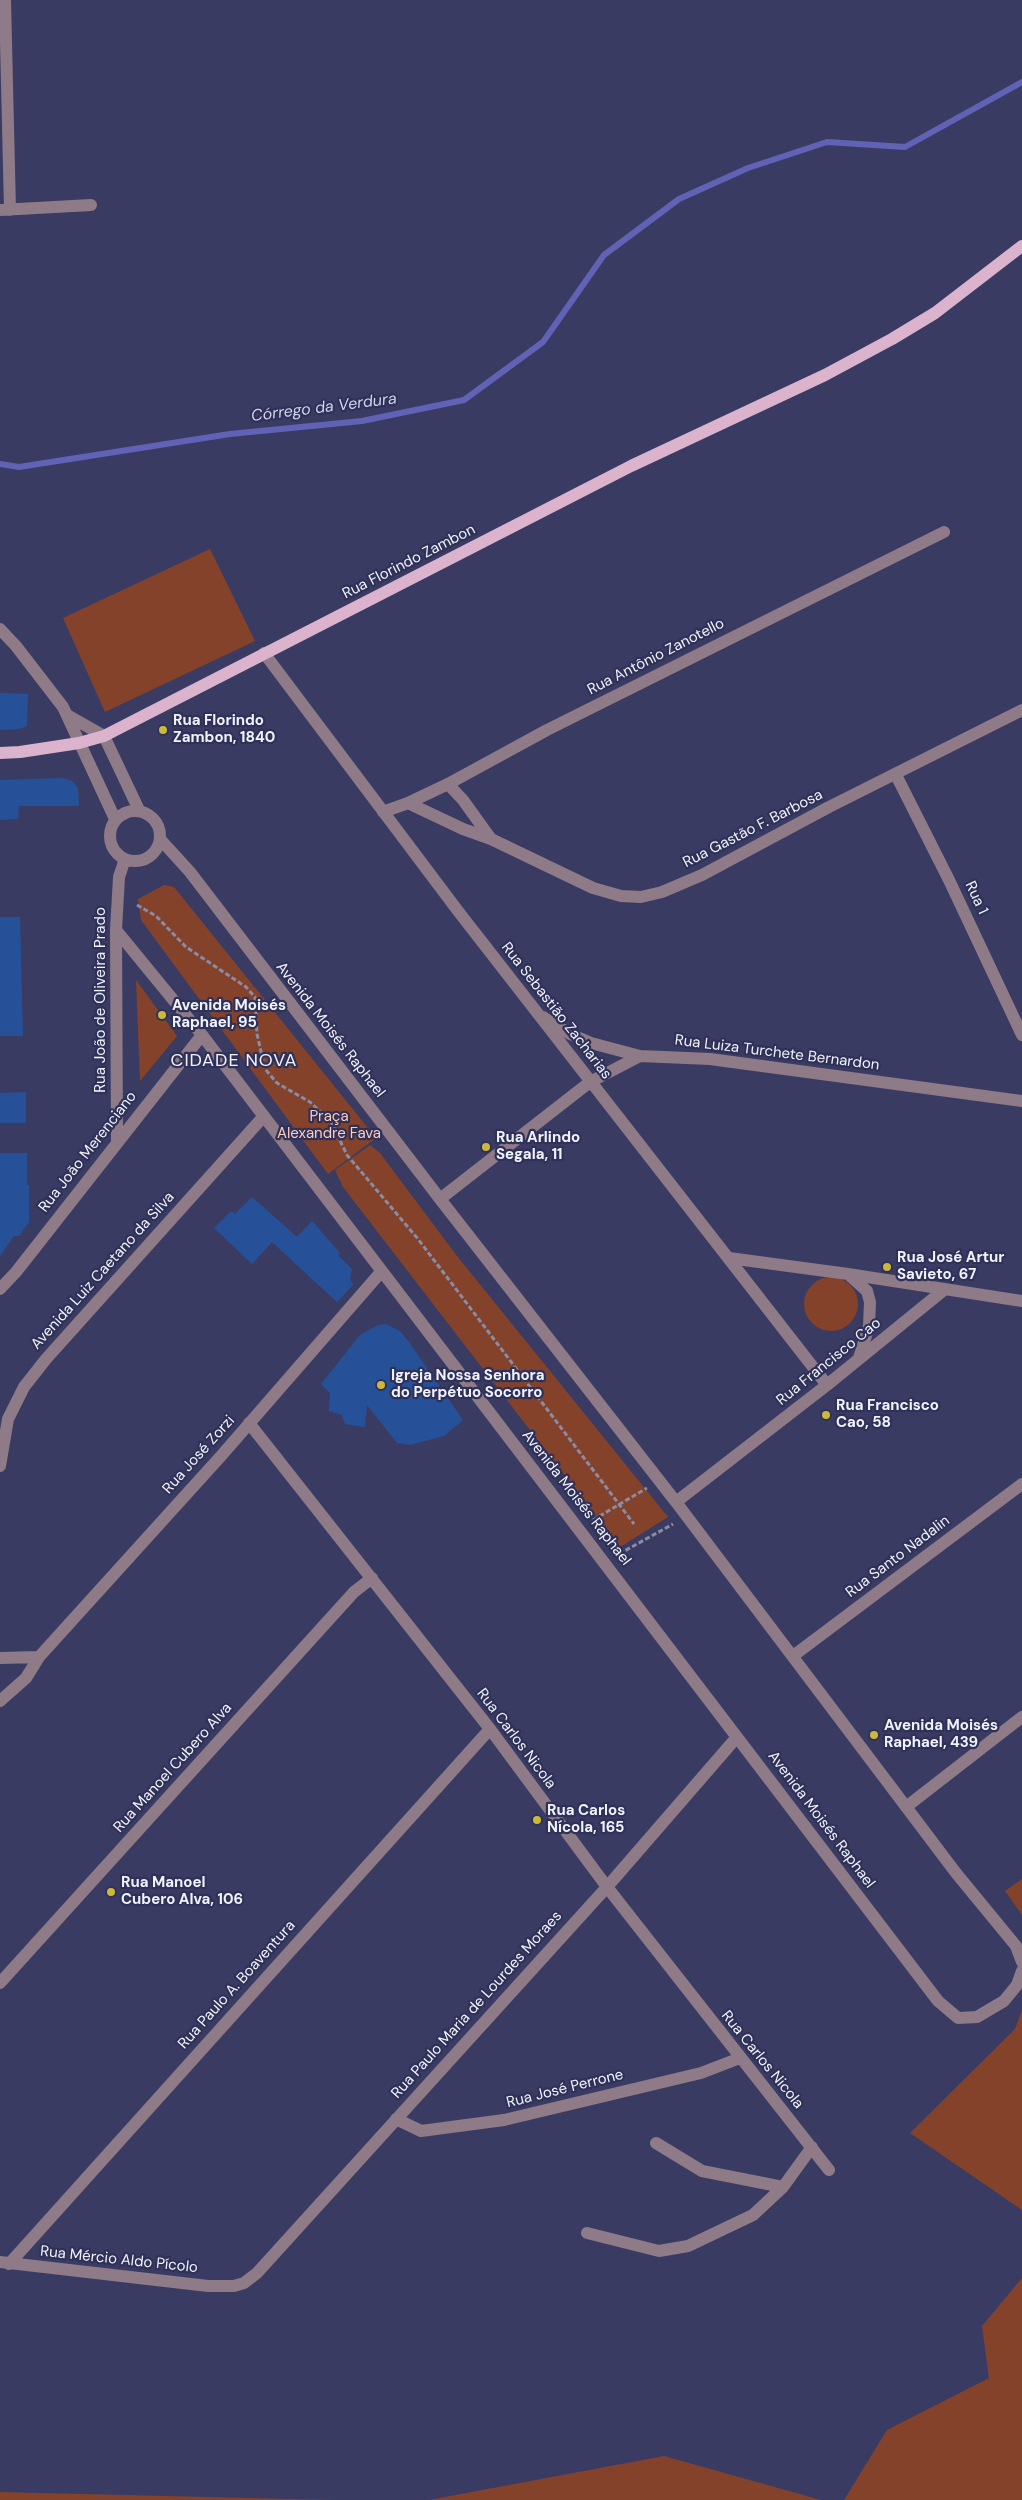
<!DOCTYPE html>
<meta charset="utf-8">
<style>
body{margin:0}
canvas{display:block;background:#393b63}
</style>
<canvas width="1022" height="2500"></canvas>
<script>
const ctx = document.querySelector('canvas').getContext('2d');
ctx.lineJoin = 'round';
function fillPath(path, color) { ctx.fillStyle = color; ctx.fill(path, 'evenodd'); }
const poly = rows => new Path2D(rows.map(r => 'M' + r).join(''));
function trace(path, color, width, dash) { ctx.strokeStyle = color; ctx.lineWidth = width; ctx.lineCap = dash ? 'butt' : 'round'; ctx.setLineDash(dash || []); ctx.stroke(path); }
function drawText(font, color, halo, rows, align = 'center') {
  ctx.font = font + ' "DM Sans",sans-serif'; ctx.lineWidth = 4.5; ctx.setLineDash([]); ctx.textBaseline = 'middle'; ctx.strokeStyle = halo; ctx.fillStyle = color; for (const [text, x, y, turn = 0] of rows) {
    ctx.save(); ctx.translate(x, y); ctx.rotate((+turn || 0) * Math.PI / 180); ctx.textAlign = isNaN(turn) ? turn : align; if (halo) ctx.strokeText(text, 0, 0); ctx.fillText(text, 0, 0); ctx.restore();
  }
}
fillPath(poly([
 [210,549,255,641,105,712,63,618],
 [164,885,174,887,376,1138,328,1174,141,920,138,899],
 [136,980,177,1036,140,1081],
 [370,1145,380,1153,457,1256,668,1517,620,1547,343,1187,335,1170],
 '804 1304a27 27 0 1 1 54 0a27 27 0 1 1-54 0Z',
 [1022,1879,1022,1915,1005,1891],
 [1022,2010,1022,2210,910,2133,1015,2029],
 [1022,2278,1022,2500,844,2500,887,2430,989,2378,982,2326],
 [664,2456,821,2500,429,2500],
 [0,2492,333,2500,0,2500]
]), '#84422a');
trace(poly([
 [0,464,19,467,230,434,362,421,464,400,543,342,604,255,679,199,748,168,827,142,905,147,1022,82]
]), '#6162b5', 6);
fillPath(poly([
 [0,693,28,694,27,726,19,729,0,730],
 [64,778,72,781,78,788,79,806,19,806,18,819,0,820,0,780],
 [0,917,20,917,23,1036,0,1036],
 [26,1092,26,1123,0,1123,0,1093],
 [0,1153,27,1153,27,1185,29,1185,29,1222,19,1236,14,1236,0,1256],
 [252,1197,297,1237,312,1221,340,1253,338,1255,352,1269,350,1278,353,1285,337,1302,272,1242,252,1264,214,1228,231,1211,235,1214],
 [386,1324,400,1331,409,1342,463,1420,444,1436,410,1445,397,1443,367,1405,365,1427,345,1424,342,1415,329,1411,330,1393,321,1384,360,1335,378,1325]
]), '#265199');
trace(poly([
 [137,905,156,916,186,947,246,987,255,997,257,1034,265,1069,277,1083,310,1102,331,1122,347,1155,418,1239,634,1524],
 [593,1520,647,1488],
 [619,1554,673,1524]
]), '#8a8ca7', 3, [5, 2.5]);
trace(poly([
 [5,0,10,210],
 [0,210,91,205],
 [0,629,16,646,63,707,115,819],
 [264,653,458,911,827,1385],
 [67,715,104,736,139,810],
 [896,775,949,880,1022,1035],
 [448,784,463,800,491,839],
 [408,803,463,829,491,839,593,888,621,896,641,897,662,892,702,875,829,807,1022,710],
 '110 836a25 25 0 1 1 50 0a25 25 0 1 1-50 0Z',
 [383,812,408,803,448,784,547,730,944,532],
 [160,839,190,872,440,1199,676,1502,827,1385,945,1289],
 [116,930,202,1035,938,2001,958,2018,977,2017,1004,2001,1017,1985,1022,1971],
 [543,1017,570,1034,591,1043,640,1056,710,1059,1022,1101],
 [117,1142,116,930,119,877,125,859],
 [440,1199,590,1082,640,1056],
 [729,1258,848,1274,1022,1301],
 [848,1274,867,1291,870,1302,869,1326,859,1358],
 [0,1289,16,1272,202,1035],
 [249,1423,490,1729,607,1887,829,2170],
 [0,1466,8,1419,24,1387,46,1359,264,1116],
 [676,1502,956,1873,1016,1946,1022,1962],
 [793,1656,1022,1484],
 [0,1658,39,1657],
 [0,1701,26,1678,39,1657,221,1456,381,1272],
 [906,1807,1022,1717],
 [0,1983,354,1592,372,1578],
 [396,2119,421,2131,504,2120,701,2073,740,2058],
 [656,2143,702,2171,783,2187],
 [587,2233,659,2251,688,2246,753,2215,783,2187,812,2147],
 [0,2262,208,2286,234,2286,244,2283,257,2273,607,1887,737,1737],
 [9,2264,490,1729]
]), '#8f7a87', 12);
trace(poly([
 [0,753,20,752,79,743,104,736,631,466,825,375,892,339,935,313,1022,246]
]), '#dcb3cc', 12);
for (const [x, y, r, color] of [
 [163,730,5,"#cdb938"],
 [162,1015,5,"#cdb938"],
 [486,1147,5,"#cdb938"],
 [887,1267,5,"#cdb938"],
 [381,1385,5,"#cdb938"],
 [826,1415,5,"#cdb938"],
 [874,1735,5,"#cdb938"],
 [537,1820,5,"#cdb938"],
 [111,1892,5,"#cdb938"]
]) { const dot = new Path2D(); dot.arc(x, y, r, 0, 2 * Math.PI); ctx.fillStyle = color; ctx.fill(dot); trace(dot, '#2f3158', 2); }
drawText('15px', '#f0f2fc', '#2f3158', [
 ["Rua Florindo Zambon",409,562,-27],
 ["Rua Antônio Zanotello",656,657,-27],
 ["Rua Gastão F. Barbosa",753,829,-27],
 ["Rua 1",976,898,65],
 ["Rua João de Oliveira Prado",101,1000,-90],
 ["Rua Sebastião Zacharias",556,1011,52],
 ["Avenida Moisés Raphael",330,1030,52],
 ["Rua Luiza Turchete Bernardon",777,1053,7],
 ["Rua João Merenciano",88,1152,-52],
 ["Avenida Luiz Caetano da Silva",103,1271,-48],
 ["Rua Francisco Cao",829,1362,-39],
 ["Rua José Zorzi",199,1455,-48],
 ["Avenida Moisés Raphael",576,1498,52],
 ["Rua Santo Nadalin",898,1557,-37],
 ["Rua Carlos Nicola",516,1739,53],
 ["Rua Manoel Cubero Alva",173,1768,-48],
 ["Avenida Moisés Raphael",821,1820,53],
 ["Rua Paulo A. Boaventura",237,1985,-48],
 ["Rua Paulo Maria de Lourdes Moraes",477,2005,-48],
 ["Rua Carlos Nicola",762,2060,51],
 ["Rua José Perrone",565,2089,-14],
 ["Rua Mércio Aldo Pícolo",119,2260,6]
]);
drawText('bold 15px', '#f0f2fc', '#2f3158', [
 ["Rua Florindo",173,721],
 ["Zambon, 1840",173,738],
 ["Avenida Moisés",172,1006],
 ["Raphael, 95",172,1023],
 ["Rua Arlindo",496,1138],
 ["Segala, 11",496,1155],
 ["Rua José Artur",897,1258],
 ["Savieto, 67",897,1275],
 ["Igreja Nossa Senhora",391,1376],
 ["do Perpétuo Socorro",391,1393],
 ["Rua Francisco",836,1406],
 ["Cao, 58",836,1423],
 ["Avenida Moisés",884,1726],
 ["Raphael, 439",884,1743],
 ["Rua Carlos",547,1811],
 ["Nícola, 165",547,1828],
 ["Rua Manoel",121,1883],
 ["Cubero Alva, 106",121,1900]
], 'left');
drawText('15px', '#ffccba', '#2f3158', [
 ["Praça",329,1117],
 ["Alexandre Fava",329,1134]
]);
drawText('italic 16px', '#d2d5ec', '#2f3158', [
 ["Córrego da Verdura",324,408,-7]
]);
ctx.letterSpacing = '1px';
drawText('18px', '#f0f2fc', '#2f3158', [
 ["CIDADE NOVA",234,1061]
]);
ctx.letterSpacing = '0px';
</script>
